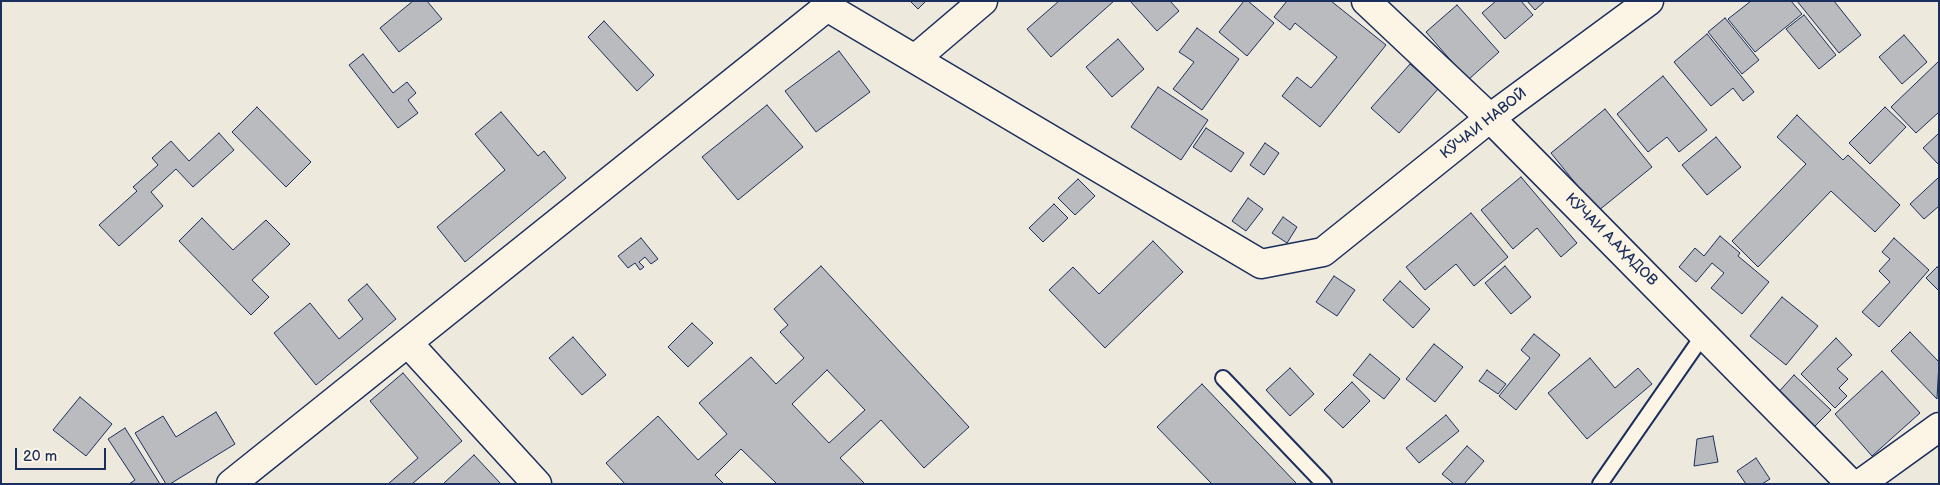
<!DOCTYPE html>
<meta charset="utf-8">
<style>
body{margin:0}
#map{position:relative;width:1940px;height:485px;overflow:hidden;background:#eee9dd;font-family:"Balsamiq Sans",sans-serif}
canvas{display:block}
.frame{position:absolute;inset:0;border:2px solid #1b2f5e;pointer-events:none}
.scale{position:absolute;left:15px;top:448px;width:91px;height:22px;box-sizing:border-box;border:2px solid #1b2f5e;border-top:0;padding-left:6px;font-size:15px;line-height:18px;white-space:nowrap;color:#1b2f5e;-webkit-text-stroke:4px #fcf5e5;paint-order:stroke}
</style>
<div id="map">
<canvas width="1940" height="485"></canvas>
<div class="frame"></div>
<div class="scale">20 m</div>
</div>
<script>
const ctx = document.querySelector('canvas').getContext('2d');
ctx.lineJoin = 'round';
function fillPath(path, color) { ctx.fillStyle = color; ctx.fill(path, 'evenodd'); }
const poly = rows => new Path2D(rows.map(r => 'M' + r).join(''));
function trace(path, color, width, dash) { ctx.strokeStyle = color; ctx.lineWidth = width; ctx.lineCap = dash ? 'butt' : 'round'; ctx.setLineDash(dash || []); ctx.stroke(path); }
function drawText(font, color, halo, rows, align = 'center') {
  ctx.font = font + ' "Balsamiq Sans",sans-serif'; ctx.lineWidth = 4; ctx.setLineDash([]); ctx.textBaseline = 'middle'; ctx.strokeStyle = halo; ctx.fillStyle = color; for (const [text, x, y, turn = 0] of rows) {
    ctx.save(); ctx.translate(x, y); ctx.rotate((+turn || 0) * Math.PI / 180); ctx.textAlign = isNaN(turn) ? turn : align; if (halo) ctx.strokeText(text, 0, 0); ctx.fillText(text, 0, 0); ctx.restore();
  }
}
const building = poly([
 [413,1,427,1,442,19,399,52,380,28,413,1],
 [910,1,926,1,918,9,910,1],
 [1059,1,1114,1,1051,57,1027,29,1059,1],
 [1130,1,1170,1,1179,11,1157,31,1130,1],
 [1244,1,1248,1,1274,23,1247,56,1219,32,1244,1],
 [1287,1,1331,1,1386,45,1320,127,1282,96,1297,77,1311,88,1337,57,1295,23,1290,30,1274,17,1287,1],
 [1496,1,1521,1,1533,15,1505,39,1482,13,1496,1],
 [1527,1,1545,1,1535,10,1527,1],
 [1751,1,1791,1,1802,14,1755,52,1728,19,1751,1],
 [1797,1,1834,1,1861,35,1839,53,1797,1],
 [1457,5,1499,52,1468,80,1426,32,1457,5],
 [1804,15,1836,55,1819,69,1786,29,1804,15],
 [1725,18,1759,60,1742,74,1708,32,1725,18],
 [604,21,654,75,637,91,588,37,604,21],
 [1197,28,1239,59,1202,110,1173,89,1194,62,1179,52,1197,28],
 [1707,34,1754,92,1743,101,1733,88,1711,106,1674,62,1707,34],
 [1904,35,1927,62,1902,84,1879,57,1904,35],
 [1118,39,1144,69,1112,97,1086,67,1118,39],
 [839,51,870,92,816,132,785,91,839,51],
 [363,54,393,93,407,82,416,93,408,100,418,113,398,128,349,65,363,54],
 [1939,61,1939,112,1916,133,1891,107,1939,61],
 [1410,64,1438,89,1399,133,1371,108,1410,64],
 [1663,76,1707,130,1679,152,1667,137,1648,152,1617,114,1663,76],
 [1158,87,1208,120,1181,160,1131,127,1158,87],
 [767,105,803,147,738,200,702,157,767,105],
 [257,107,311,162,286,187,232,132,257,107],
 [1885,107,1906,127,1870,164,1849,143,1885,107],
 [1605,109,1652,167,1598,211,1551,153,1605,109],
 [501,112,538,156,544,151,566,178,465,262,437,227,505,170,475,134,501,112],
 [1797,115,1843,160,1848,155,1900,205,1875,232,1831,191,1758,267,1732,241,1806,164,1777,137,1797,115],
 [1206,128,1244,153,1231,172,1193,147,1206,128],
 [219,133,234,150,193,187,176,169,151,192,163,206,119,246,99,225,137,191,133,187,158,165,152,158,171,141,189,161,219,133],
 [1939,133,1939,165,1923,148,1939,133],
 [1716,137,1741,167,1707,195,1682,165,1716,137],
 [1265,143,1279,153,1264,175,1250,165,1265,143],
 [1521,177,1577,243,1561,257,1537,228,1513,249,1481,210,1521,177],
 [1939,177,1939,206,1924,219,1910,204,1939,177],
 [1078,179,1095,196,1075,215,1058,198,1078,179],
 [1248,198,1263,209,1246,231,1232,221,1248,198],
 [1054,204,1068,218,1043,242,1029,228,1054,204],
 [1471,213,1508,257,1474,286,1456,264,1425,290,1406,267,1471,213],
 [1283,217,1297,227,1287,243,1272,233,1283,217],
 [202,218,233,250,266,220,290,244,252,280,269,297,251,315,179,241,202,218],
 [1720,236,1740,253,1738,256,1769,282,1742,314,1711,288,1724,273,1712,263,1696,282,1679,267,1695,248,1704,256,1720,236],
 [641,238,658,259,651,264,645,257,639,262,644,267,640,270,635,263,628,268,618,256,641,238],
 [1894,238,1929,270,1879,327,1862,312,1890,282,1879,271,1890,259,1882,252,1894,238],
 [1153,241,1183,272,1105,348,1049,290,1073,267,1099,294,1153,241],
 [821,266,969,427,924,468,881,420,840,458,865,484,777,484,741,449,715,475,724,484,625,484,606,463,658,416,698,460,727,434,699,403,751,357,776,384,804,358,780,332,788,325,774,309,821,266],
 [827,370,865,410,829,443,792,404,827,370],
 [1505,266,1531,297,1511,314,1485,283,1505,266],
 [1937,267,1939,268,1939,291,1926,278,1937,267],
 [1334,276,1355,290,1337,316,1316,302,1334,276],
 [1400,281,1430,309,1413,328,1383,300,1400,281],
 [367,284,396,319,316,385,274,333,310,303,339,339,363,319,348,300,367,284],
 [1782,297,1818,326,1786,365,1750,336,1782,297],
 [692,323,713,343,688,367,668,347,692,323],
 [1910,332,1939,362,1937,399,1891,351,1910,332],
 [1534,334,1560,355,1516,410,1499,396,1530,358,1521,350,1534,334],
 [573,337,606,375,582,395,549,358,573,337],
 [1836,338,1852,355,1837,369,1848,379,1839,388,1847,396,1835,408,1801,374,1836,338],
 [1434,344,1463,367,1435,402,1406,379,1434,344],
 [1370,354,1400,379,1384,399,1353,375,1370,354],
 [1590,358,1615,388,1638,368,1652,384,1587,439,1548,393,1590,358],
 [1290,368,1314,394,1290,416,1266,390,1290,368],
 [1487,370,1506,384,1498,394,1479,381,1487,370],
 [1882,371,1920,413,1872,456,1835,414,1882,371],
 [403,373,462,441,412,484,388,484,418,458,370,401,403,373],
 [1794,375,1831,410,1811,430,1775,396,1794,375],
 [1352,382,1370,401,1343,428,1324,410,1352,382],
 [1202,384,1297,484,1212,484,1157,427,1202,384],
 [80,397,112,424,86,456,53,430,80,397],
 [216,412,235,444,170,484,166,484,135,433,163,416,176,437,216,412],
 [1446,415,1459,431,1419,463,1406,448,1446,415],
 [125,428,160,484,129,484,135,480,108,439,125,428],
 [1713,436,1718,462,1694,466,1697,439,1713,436],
 [1467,446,1484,461,1464,484,1454,484,1442,474,1467,446],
 [474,455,501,484,443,484,474,455],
 [1756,458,1770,479,1762,484,1746,484,1737,471,1756,458]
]);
fillPath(building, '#babbbe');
trace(building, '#1b2f5e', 1);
const lane = poly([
 [1223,378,1324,484],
 [1600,484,1704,334]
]);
const street = poly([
 [1366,1,1490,118,1851,484],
 [916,58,983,1],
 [408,343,537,484],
 [231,484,827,7,1261,264,1323,252,1490,118,1649,1],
 [1860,484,1939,427]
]);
trace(lane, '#1b2f5e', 18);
trace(street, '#1b2f5e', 31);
trace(lane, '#fcf5e5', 14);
trace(street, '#fcf5e5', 28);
drawText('15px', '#1b2f5e', '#fcf5e5', [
 ["КӮЧАИ НАВОӢ",1484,124,-38],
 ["КӮЧАИ А.АҲАДОВ",1611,240,45]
]);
</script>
